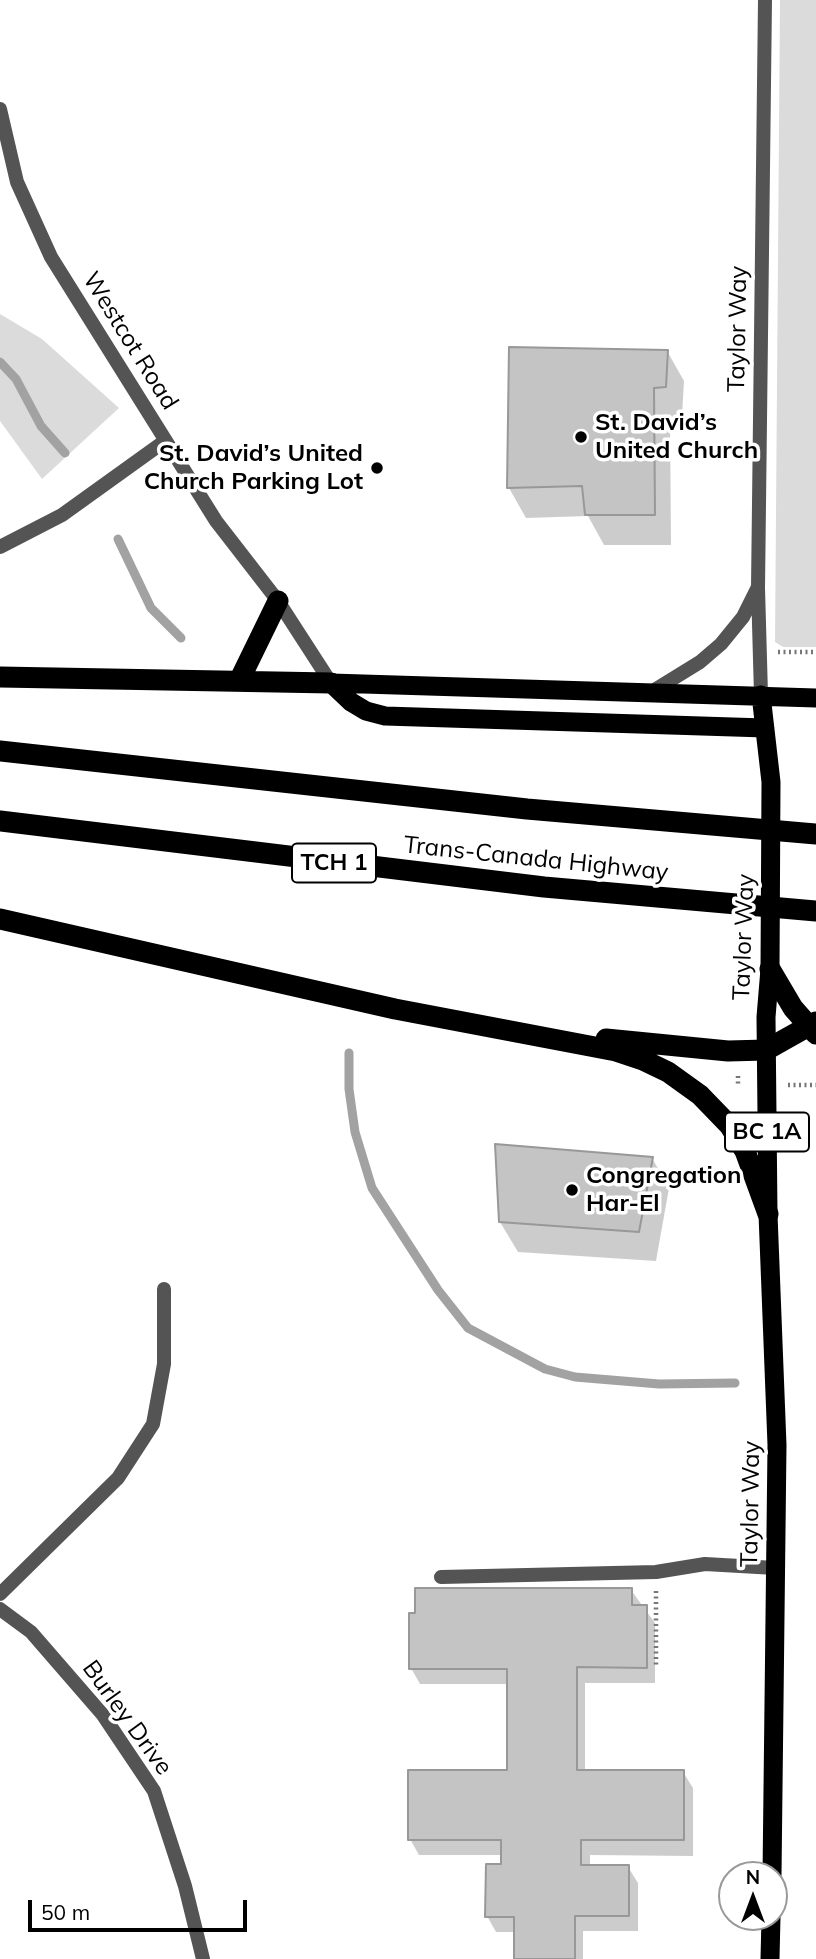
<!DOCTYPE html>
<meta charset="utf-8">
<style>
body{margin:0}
#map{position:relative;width:816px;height:1959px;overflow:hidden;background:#fff;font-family:Mulish,sans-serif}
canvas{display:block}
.north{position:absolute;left:718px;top:1861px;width:70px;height:70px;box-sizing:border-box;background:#fff;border:2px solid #999;border-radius:50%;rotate:0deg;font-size:19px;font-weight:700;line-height:28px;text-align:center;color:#000}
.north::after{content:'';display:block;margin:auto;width:24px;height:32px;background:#000;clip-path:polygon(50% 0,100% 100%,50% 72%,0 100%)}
.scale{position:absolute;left:28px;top:1900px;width:219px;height:32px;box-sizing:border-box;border:4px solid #000;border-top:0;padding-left:9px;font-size:21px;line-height:24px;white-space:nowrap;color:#000;-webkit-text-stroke:5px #fff;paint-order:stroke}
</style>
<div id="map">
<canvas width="816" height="1959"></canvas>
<div class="north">N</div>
<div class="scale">50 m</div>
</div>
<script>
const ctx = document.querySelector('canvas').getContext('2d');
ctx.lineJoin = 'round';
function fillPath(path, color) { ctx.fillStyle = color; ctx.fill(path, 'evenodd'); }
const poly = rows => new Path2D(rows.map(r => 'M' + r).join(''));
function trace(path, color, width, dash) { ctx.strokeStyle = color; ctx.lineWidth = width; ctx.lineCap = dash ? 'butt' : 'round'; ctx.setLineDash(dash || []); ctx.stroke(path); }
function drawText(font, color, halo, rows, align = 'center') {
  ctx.font = font + ' Mulish,sans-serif'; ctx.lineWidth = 7; ctx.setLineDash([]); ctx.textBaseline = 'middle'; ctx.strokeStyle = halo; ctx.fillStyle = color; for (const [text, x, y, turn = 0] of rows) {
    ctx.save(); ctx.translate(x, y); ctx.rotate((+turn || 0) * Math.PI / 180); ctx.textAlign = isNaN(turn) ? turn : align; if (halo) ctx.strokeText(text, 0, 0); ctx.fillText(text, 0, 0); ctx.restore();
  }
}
fillPath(poly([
 [780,0,816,0,816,647,783,647,775,642],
 [0,314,42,339,119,408,42,479,0,421]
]), '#dbdbdb');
fillPath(poly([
 [667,351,684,381,682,416,670,418,671,545,604,545,588,516,526,518,509,488],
 [652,1158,669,1188,656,1261,518,1252,500,1222],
 [631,1590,655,1623,655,1683,585,1683,585,1772,683,1772,693,1788,693,1856,590,1855,590,1867,628,1867,638,1883,638,1931,583,1931,583,1959,516,1959,516,1932,496,1932,487,1916,503,1866,503,1855,419,1855,410,1839,509,1772,509,1684,420,1684,411,1668]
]), '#0003');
trace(poly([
 [0,362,16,379,41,426,65,453],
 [118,539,151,608,181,638],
 [349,1053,349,1089,355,1132,372,1188,438,1290,468,1328,545,1369,575,1377,659,1384,735,1383]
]), '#a2a2a2', 9);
const building = poly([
 [509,347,668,350,666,387,654,388,655,515,585,515,582,486,507,488,509,347],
 [495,1144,653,1157,639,1232,499,1222,495,1144],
 [415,1588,632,1588,632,1605,647,1605,647,1668,577,1667,577,1770,684,1770,684,1840,581,1840,581,1865,629,1865,629,1916,575,1916,575,1959,514,1959,514,1917,485,1917,486,1864,501,1864,501,1840,408,1840,408,1770,507,1770,507,1669,409,1669,409,1613,415,1613,415,1588]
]);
fillPath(building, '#c4c4c4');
trace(building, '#989898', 2);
trace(poly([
 [778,652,816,652],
 [738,1076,738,1086],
 [788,1085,816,1085],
 [656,1591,656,1667]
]), '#767676', 4.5, [2, 3.5]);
trace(poly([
 [441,1577,656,1572,705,1564,775,1568]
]), '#545454', 14);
trace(poly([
 [0,109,17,182,51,257,216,521,278,601,331,683],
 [0,547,62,515,165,441],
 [0,1594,118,1478,153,1424,164,1364,164,1289]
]), '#545454', 14);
trace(poly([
 [653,691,700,662,721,644,743,617,757,589],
 [761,695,758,588,765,0],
 [0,1609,31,1632,103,1715,154,1791,185,1886,203,1959]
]), '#545454', 14);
trace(poly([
 [331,683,816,698],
 [331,683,351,702,366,711,385,716,765,728],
 [761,695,771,782,770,969,766,1017,768,1214,777,1445,772,1875],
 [770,1959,771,1917]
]), '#000', 19);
trace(poly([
 [0,677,331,683],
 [239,681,278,601],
 [0,751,527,809,816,834],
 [0,821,544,887,816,911],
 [0,919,395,1009,616,1051,643,1060,668,1072,700,1095,730,1126,745,1151,768,1214],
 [770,969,793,1008,816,1034],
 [606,1039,728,1051,766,1050,816,1022]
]), '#000', 21);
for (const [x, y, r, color] of [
 [581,437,7,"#000"],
 [377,468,7,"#000"],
 [572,1190,7,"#000"]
]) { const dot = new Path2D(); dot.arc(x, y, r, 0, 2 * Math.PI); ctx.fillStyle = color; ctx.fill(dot); trace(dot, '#fff', 2.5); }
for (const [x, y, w] of [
 [334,863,84],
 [767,1132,84]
]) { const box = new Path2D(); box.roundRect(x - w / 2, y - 19.5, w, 39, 5); ctx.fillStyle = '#fff'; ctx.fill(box); trace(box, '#000', 2); }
drawText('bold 23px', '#000', null, [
 ["TCH 1",334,863],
 ["BC 1A",767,1132]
]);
drawText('24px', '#000', '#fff', [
 ["Taylor Way",738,329,-89],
 ["Westcot Road",130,341,58],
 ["Trans-Canada Highway",536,859,6],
 ["Taylor Way",744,937,-88],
 ["Taylor Way",751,1504,-89],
 ["Burley Drive",127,1718,54]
]);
drawText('bold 24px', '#000', '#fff', [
 ["St. David’s",595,423],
 ["United Church",595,451],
 ["St. David’s United",363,454,"right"],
 ["Church Parking Lot",363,482,"right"],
 ["Congregation",586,1176],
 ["Har-El",586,1204]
], 'left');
</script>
